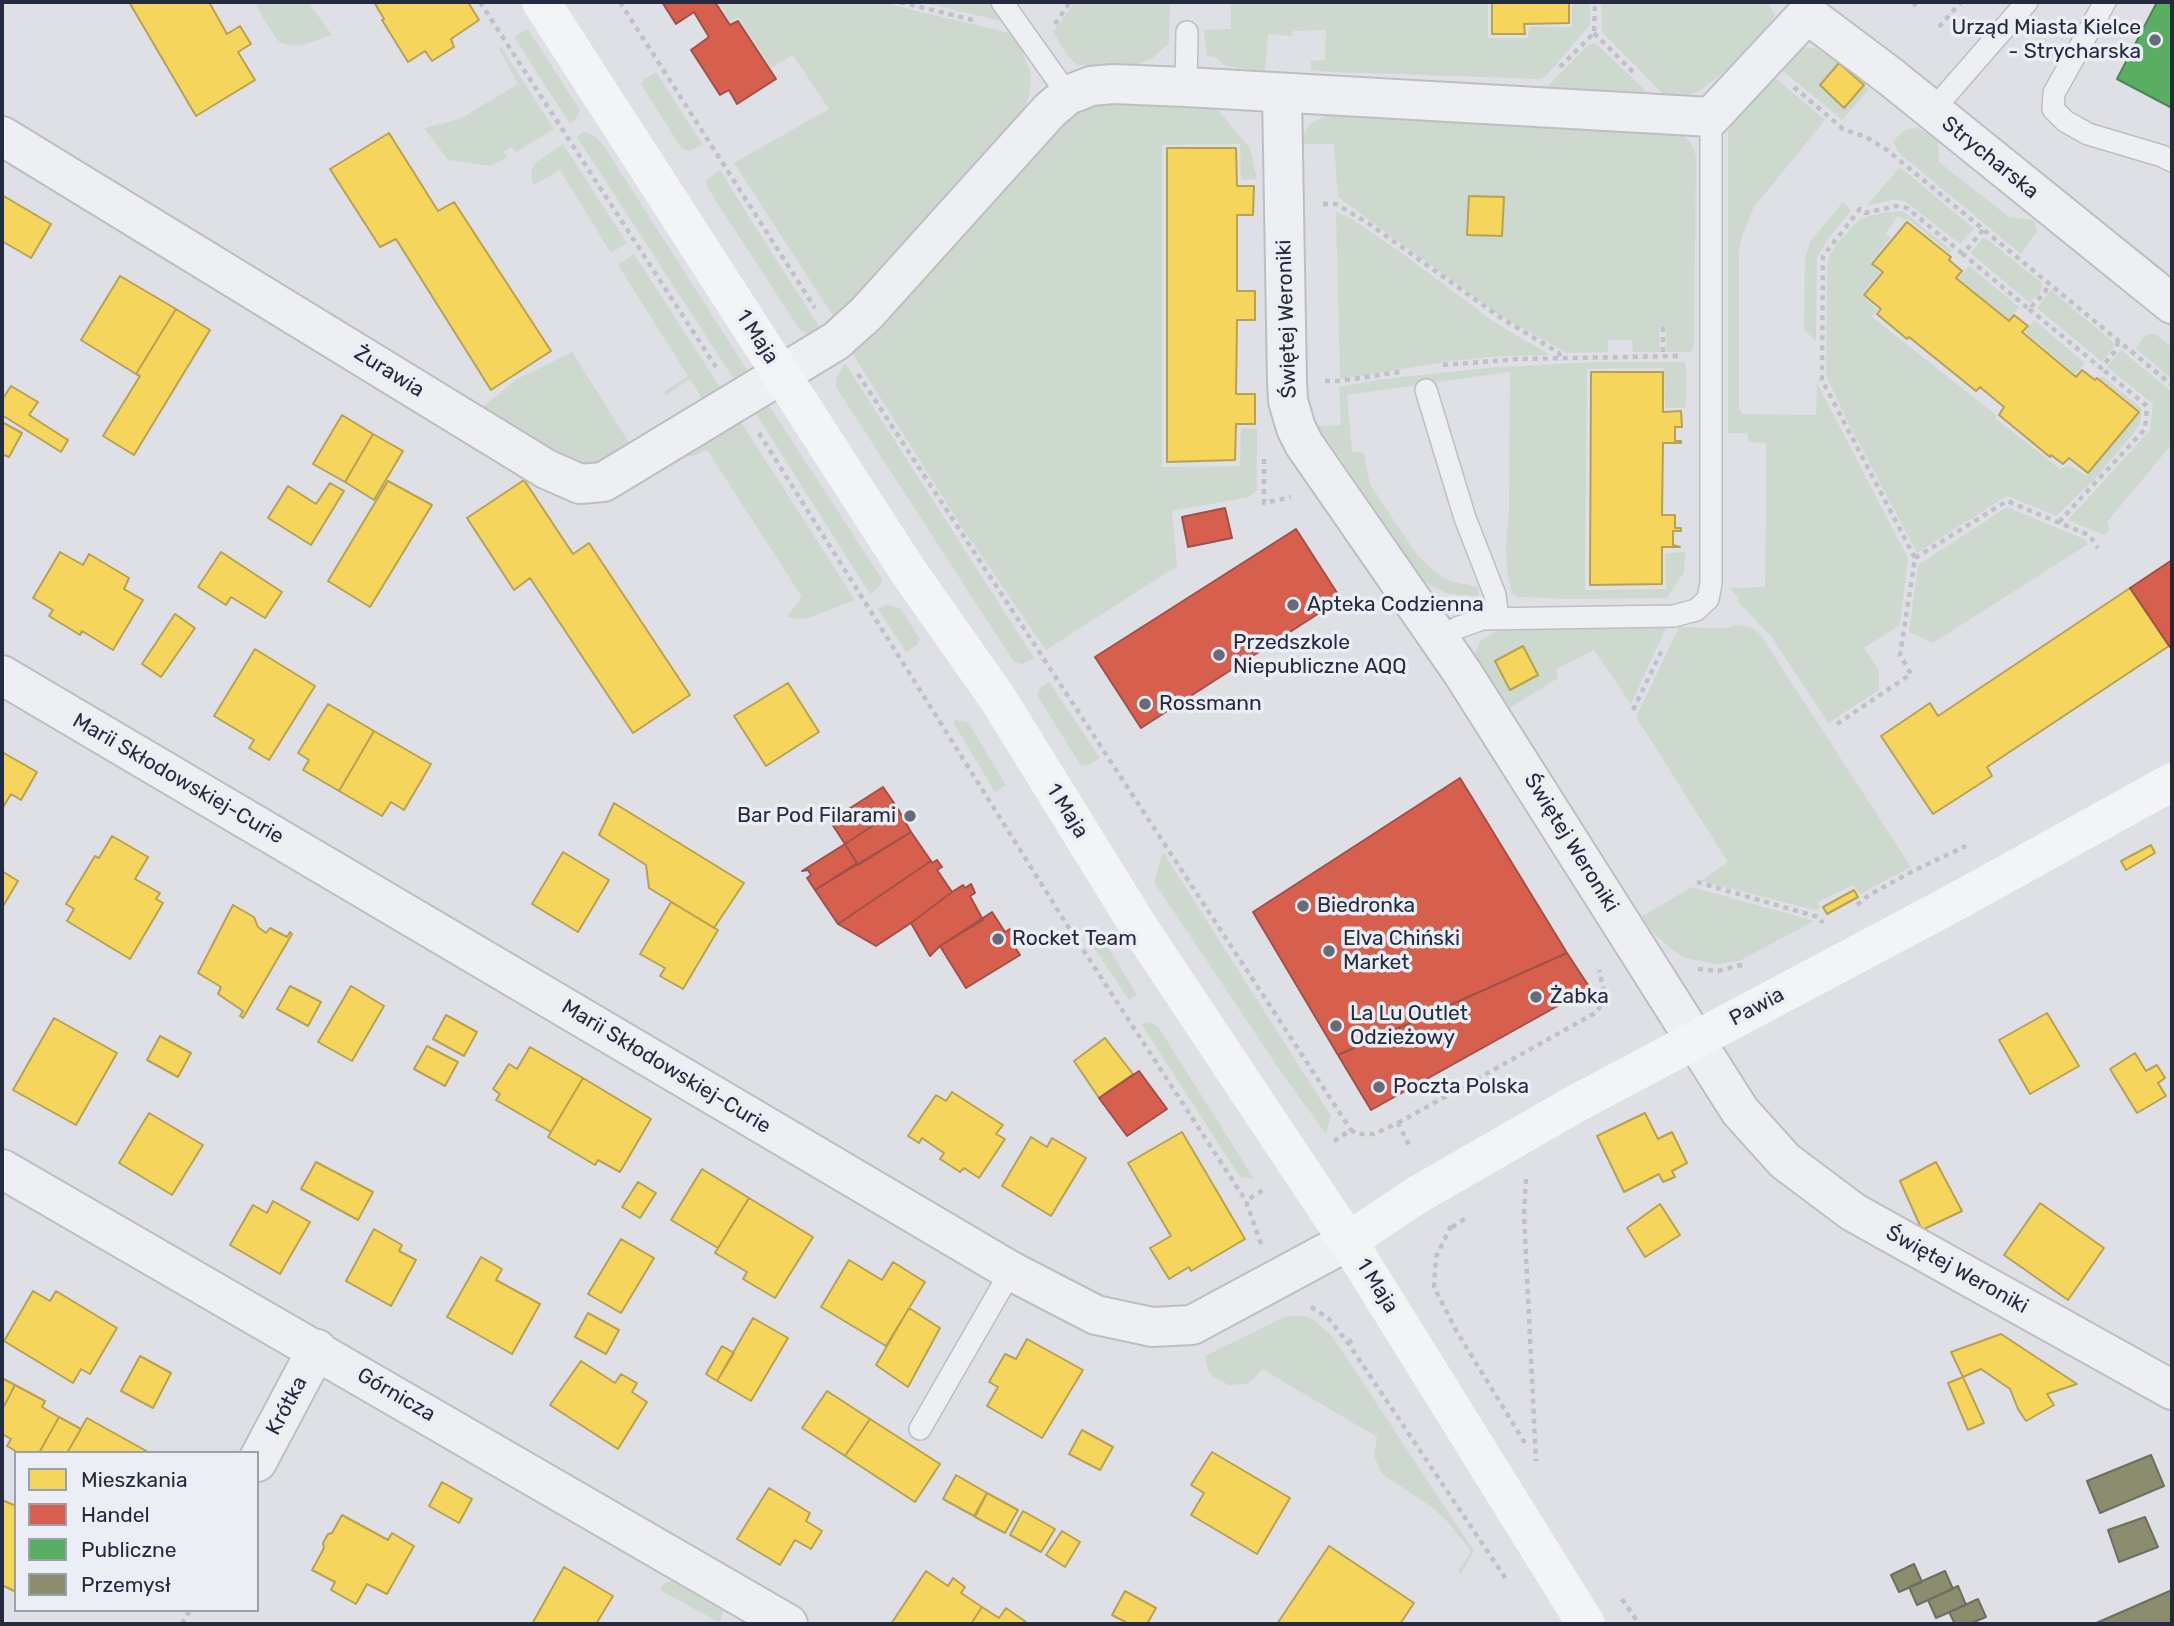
<!DOCTYPE html>
<meta charset="utf-8">
<style>
body{margin:0}
#map{position:relative;width:2174px;height:1626px;overflow:hidden;background:#dfe0e5;font-family:Rubik,sans-serif}
canvas{display:block}
.frame{position:absolute;inset:0;border:4px solid #252b3f;pointer-events:none}
.legend{position:absolute;left:14px;top:1451px;width:245px;height:161px;box-sizing:border-box;background:#ebeef5;border:2px solid #9ca0ac;margin:0;padding:9px 12px;list-style:none;font-size:21px;color:#252b3f}
.legend li{display:flex;align-items:center;gap:14px;height:35px}
.legend b{width:35px;border:2px solid #9ca0ac}
</style>
<div id="map">
<canvas width="2174" height="1626"></canvas>
<div class="frame"></div>
<ul class="legend">
<li><b style="height:19px;background:#f6d55c"></b>Mieszkania</li>
<li><b style="height:19px;background:#d6604d"></b>Handel</li>
<li><b style="height:19px;background:#5aae61"></b>Publiczne</li>
<li><b style="height:19px;background:#8c8c6e"></b>Przemysł</li>
</ul>
</div>
<script>
const ctx = document.querySelector('canvas').getContext('2d');
ctx.lineJoin = 'round';
function fillPath(path, color) { ctx.fillStyle = color; ctx.fill(path, 'evenodd'); }
const poly = rows => new Path2D(rows.map(r => 'M' + r).join(''));
function trace(path, color, width, dash) { ctx.strokeStyle = color; ctx.lineWidth = width; ctx.lineCap = dash ? 'butt' : 'round'; ctx.setLineDash(dash || []); ctx.stroke(path); }
function drawText(font, color, halo, rows, align = 'center') {
  ctx.font = font + ' Rubik,sans-serif'; ctx.lineWidth = 7; ctx.setLineDash([]); ctx.textBaseline = 'middle'; ctx.strokeStyle = halo; ctx.fillStyle = color; for (const [text, x, y, turn = 0] of rows) {
    ctx.save(); ctx.translate(x, y); ctx.rotate((+turn || 0) * Math.PI / 180); ctx.textAlign = isNaN(turn) ? turn : align; if (halo) ctx.strokeText(text, 0, 0); ctx.fillText(text, 0, 0); ctx.restore();
  }
}
fillPath(poly([
 [258,2,308,2,332,35,303,45,293,46,282,43,277,40,257,8],
 [718,2,880,2,1009,33,1021,48,1031,74,1030,92,1023,114,837,322,734,163,829,109,793,55,771,68,738,17,730,22],
 [921,2,989,2,1001,21],
 [1075,2,1170,2,1169,43,1153,58,1137,65,1077,65,1068,56,1053,32],
 [1231,2,1488,2,1488,38,1528,38,1529,27,1572,27,1572,2,1590,2,1590,25,1546,76,1540,79,1332,72,1311,70,1311,61,1325,60,1326,30,1293,31,1292,36,1268,34,1265,70,1254,70,1225,66,1215,57,1207,56,1204,30,1231,29],
 [1601,2,1767,2,1775,14,1764,34,1723,73,1698,92,1683,96,1664,95,1602,32],
 [528,29,580,110,577,117,570,124,514,37],
 [1594,43,1600,47,1651,96,1544,90,1586,47],
 [501,47,554,129,516,152,511,147,503,152,507,157,491,166,448,160,424,128,460,119,518,84,499,49],
 [1806,47,1817,49,1839,63,1820,85,1844,107,1864,85,1869,89,1842,120,1781,69,1800,49],
 [656,72,702,144,691,151,685,150,680,146,641,84,644,79],
 [1773,76,1825,120,1754,207,1742,236,1739,251,1739,408,1742,414,1816,415,1817,383,1908,558,1900,625,1864,648,1879,670,1879,690,1828,723,1771,636,1737,601,1739,598,1729,588,1765,587,1766,516,1766,443,1749,442,1747,433,1728,433,1728,130,1732,120],
 [1104,101,1212,103,1250,148,1257,179,1241,180,1240,144,1162,145,1162,467,1240,466,1241,428,1257,429,1257,490,1249,497,1172,511,1177,566,1046,650,963,529,852,353,974,214,1075,112],
 [1329,114,1683,134,1694,148,1696,159,1694,345,1691,352,1666,352,1666,328,1659,327,1660,352,1633,352,1632,340,1608,340,1608,352,1567,353,1496,313,1338,197,1334,144,1301,144,1302,137,1310,124],
 [1914,128,1920,129,1938,141,1939,162,2009,217,2034,220,2037,231,2021,254,1899,153,1893,141,1904,131],
 [584,131,596,137,604,146,747,370,749,379,739,387,577,137],
 [563,144,627,243,611,253,560,170,534,185,532,182,531,172,535,163],
 [1900,167,1974,229,1960,244,1905,201,1892,200,1866,206],
 [720,170,751,220,824,334,807,334,800,330,714,198,706,184,706,180],
 [1843,202,1851,210,1826,242,1817,258,1816,341,1804,330,1805,259,1810,242],
 [1903,211,1952,251,1950,253,1907,218,1905,220,1898,216,1885,234,1890,238,1870,263,1880,273,1861,295,1878,310,1872,317,1996,415,1995,418,2060,469,2069,465,2087,476,2140,411,2100,378,2102,376,2142,409,2140,425,2095,479,2056,516,2007,496,1917,553,1851,428,1826,376,1827,264,1829,256,1838,242,1861,218,1886,212],
 [1336,212,1350,218,1399,251,1494,322,1550,355,1502,356,1452,361,1340,379],
 [1984,237,2042,283,2041,291,2030,303,1970,253],
 [634,254,725,395,707,406,690,379,666,395,664,392,688,376,618,265],
 [1969,266,2019,307,2008,320,1959,278],
 [2051,290,2113,342,2113,348,2102,362,2037,308],
 [2034,320,2085,363,2075,374,2025,332],
 [2151,334,2155,334,2172,347,2172,379,2135,348,2146,335],
 [2121,350,2172,392,2172,444,2107,522,2110,530,2104,535,2068,520,2150,430,2153,404,2107,367],
 [572,352,633,449,581,473,480,409,517,379],
 [1596,362,1684,362,1686,364,1686,406,1684,408,1665,408,1664,368,1587,369,1585,590,1666,589,1665,554,1685,552,1684,572,1667,598,1572,599,1516,597,1515,594,1512,594,1507,572,1506,546,1509,509,1510,372,1347,395,1352,452,1364,453,1370,484,1383,504,1418,556,1434,571,1450,581,1478,587,1479,596,1448,594,1425,582,1318,426,1341,425,1339,387,1384,379,1497,367],
 [845,363,1034,658,1023,664,1014,662,836,387,836,379],
 [768,404,882,579,879,587,870,594,753,409],
 [739,419,855,600,811,617,800,619,787,617,802,597,707,450,691,457,683,454],
 [2007,507,2086,540,2088,544,1933,643,1909,632,1918,565],
 [887,605,900,608,920,639,918,644,906,652,877,608],
 [1735,625,1749,626,1760,634,1911,867,1860,894,1853,885,1818,902,1820,908,1815,910,1701,881,1728,862,1636,717,1679,627,1727,628],
 [1512,628,1666,628,1631,704,1594,650,1556,669,1558,678,1505,711,1474,658,1480,641,1494,632],
 [1522,646,1538,675,1510,690,1495,661],
 [1049,682,1100,758,1088,765,1081,766,1037,695,1041,687],
 [956,720,968,722,1006,785,995,792,953,722],
 [1163,852,1331,1116,1326,1134,1279,1069,1154,882],
 [1692,887,1814,921,1739,961,1716,964,1685,958,1670,948,1649,928,1642,916],
 [1092,931,1100,934,1137,995,1129,1000,1088,939,1089,933],
 [1146,1022,1154,1024,1159,1028,1254,1179,1240,1177,1142,1025],
 [1291,1316,1304,1316,1315,1321,1332,1336,1474,1551,1461,1574,1458,1571,1470,1554,1470,1550,1447,1521,1433,1508,1382,1474,1374,1456,1377,1437,1262,1369,1253,1380,1246,1384,1229,1385,1213,1377,1208,1370,1205,1356,1282,1318],
 [671,1581,723,1611,720,1623,660,1590,664,1583]
]), '#cdd8cf');
const homes = poly([
 [129,2,209,2,227,34,240,26,251,44,238,52,255,80,196,116,129,2],
 [374,2,468,2,479,20,451,39,454,47,432,61,425,51,408,62,382,20,384,19,374,2],
 [1492,2,1569,2,1569,23,1524,24,1525,34,1492,34,1492,2],
 [1839,63,1864,85,1844,108,1820,85,1839,63],
 [389,133,438,211,454,202,551,351,491,390,396,239,380,247,330,169,389,133],
 [1167,148,1236,148,1237,186,1254,186,1253,215,1237,215,1237,291,1255,291,1255,320,1237,320,1236,394,1255,394,1255,424,1236,424,1235,460,1167,462,1167,148],
 [2,195,51,224,31,258,2,241,2,195],
 [1469,196,1504,197,1502,236,1467,235,1469,196],
 [1907,222,1951,257,1949,260,1962,271,1956,278,2009,321,2014,315,2028,326,2022,332,2076,377,2082,370,2095,380,2097,378,2139,412,2088,473,2069,458,2063,464,2051,455,2050,457,1999,415,2004,407,1980,387,1976,391,1909,337,1907,339,1877,314,1881,309,1864,295,1883,272,1872,264,1907,222],
 [120,276,176,309,136,374,81,340,120,276],
 [176,309,210,330,134,455,103,436,140,376,136,374,176,309],
 [1591,372,1663,372,1663,412,1681,411,1682,427,1675,427,1675,441,1681,441,1681,443,1663,443,1662,515,1675,515,1675,528,1681,528,1681,531,1673,531,1673,545,1680,547,1662,547,1662,584,1590,585,1591,372],
 [11,386,38,402,29,415,68,440,61,452,2,415,2,400,11,386],
 [342,415,373,434,345,482,313,464,342,415],
 [2,422,22,433,9,457,2,454,2,422],
 [373,434,403,451,374,500,345,482,373,434],
 [524,480,573,554,589,543,690,695,633,733,530,578,514,590,467,518,524,480],
 [388,481,432,505,370,607,328,581,388,481],
 [330,483,344,491,311,545,268,518,288,486,316,504,330,483],
 [60,552,83,565,89,554,129,578,124,589,143,600,113,650,82,631,80,635,49,616,53,610,33,598,60,552],
 [221,552,282,592,265,618,231,597,226,605,198,587,221,552],
 [2130,588,2169,646,1987,767,1992,776,1933,814,1881,736,1930,703,1938,716,2130,588],
 [175,614,195,628,161,677,142,664,175,614],
 [1523,646,1538,675,1510,690,1495,661,1523,646],
 [255,649,315,686,269,760,249,748,254,740,214,716,255,649],
 [788,683,819,732,766,766,734,716,788,683],
 [328,704,374,731,339,791,303,770,309,760,298,753,328,704],
 [374,731,431,764,404,810,391,802,382,816,339,791,374,731],
 [2,752,37,772,21,800,11,794,2,809,2,752],
 [614,803,744,883,714,928,649,888,646,865,599,835,614,803],
 [112,836,148,857,135,879,160,893,156,899,163,903,130,959,67,921,74,909,66,904,95,856,99,858,112,836],
 [2151,845,2155,853,2126,870,2121,861,2151,845],
 [563,852,609,880,578,932,532,904,563,852],
 [2,871,18,881,2,908,2,871],
 [1854,890,1858,897,1827,914,1823,907,1854,890],
 [671,902,718,930,683,989,660,976,665,968,640,954,671,902],
 [233,905,254,917,258,927,266,933,270,928,287,937,290,932,292,934,243,1018,240,1016,243,1011,218,994,221,987,198,973,233,905],
 [290,986,321,1002,308,1026,277,1009,290,986],
 [351,986,384,1006,352,1061,318,1042,351,986],
 [2047,1013,2079,1066,2030,1094,1999,1040,2047,1013],
 [446,1015,477,1032,464,1056,433,1039,446,1015],
 [54,1018,117,1053,76,1125,13,1090,54,1018],
 [160,1036,191,1053,178,1077,147,1060,160,1036],
 [1105,1038,1133,1074,1099,1098,1074,1061,1105,1038],
 [427,1046,458,1062,445,1086,414,1069,427,1046],
 [530,1047,583,1078,551,1132,496,1100,500,1094,493,1089,509,1064,517,1069,530,1047],
 [2135,1053,2146,1071,2157,1065,2165,1078,2158,1083,2166,1096,2137,1113,2110,1069,2135,1053],
 [583,1078,651,1119,620,1172,598,1160,595,1165,548,1137,583,1078],
 [952,1092,1003,1125,996,1134,1005,1139,979,1178,964,1168,960,1172,940,1159,944,1153,922,1138,919,1143,908,1136,936,1095,946,1101,952,1092],
 [149,1113,203,1145,172,1195,119,1163,149,1113],
 [1645,1113,1658,1139,1672,1132,1687,1163,1672,1171,1675,1177,1663,1182,1659,1174,1624,1192,1597,1136,1645,1113],
 [1182,1132,1245,1239,1191,1271,1189,1267,1169,1279,1150,1248,1171,1236,1128,1163,1182,1132],
 [1031,1137,1047,1147,1052,1138,1086,1158,1051,1216,1002,1186,1031,1137],
 [316,1162,373,1192,358,1220,301,1189,316,1162],
 [1936,1162,1962,1211,1922,1230,1900,1181,1936,1162],
 [702,1169,749,1198,718,1248,671,1220,702,1169],
 [638,1182,656,1193,640,1218,622,1207,638,1182],
 [749,1198,813,1237,775,1298,743,1279,747,1272,715,1253,749,1198],
 [273,1201,310,1222,280,1274,230,1245,253,1205,267,1213,273,1201],
 [2040,1203,2104,1248,2068,1300,2004,1255,2040,1203],
 [1660,1204,1680,1235,1645,1257,1627,1228,1660,1204],
 [374,1229,402,1245,399,1251,416,1260,391,1306,346,1281,374,1229],
 [621,1239,654,1258,621,1313,588,1294,621,1239],
 [481,1257,502,1269,496,1280,540,1304,512,1354,447,1317,481,1257],
 [849,1260,882,1280,893,1262,925,1282,886,1346,821,1307,849,1260],
 [33,1291,50,1301,56,1291,117,1328,90,1374,81,1369,73,1383,4,1341,33,1291],
 [909,1308,940,1328,908,1387,876,1365,909,1308],
 [588,1313,619,1330,606,1354,575,1337,588,1313],
 [753,1318,788,1338,751,1401,717,1381,753,1318],
 [2001,1334,2077,1384,2047,1394,2054,1405,2026,1421,2018,1409,2010,1389,1981,1369,1963,1377,1951,1352,2001,1334],
 [1027,1339,1083,1370,1042,1438,987,1406,998,1387,989,1382,1005,1354,1016,1359,1027,1339],
 [722,1346,734,1353,717,1381,706,1374,722,1346],
 [140,1356,171,1373,153,1408,121,1391,140,1356],
 [581,1361,615,1383,621,1374,637,1383,632,1392,647,1402,618,1449,550,1405,581,1361],
 [1963,1377,1984,1423,1968,1430,1948,1383,1963,1377],
 [2,1378,15,1385,2,1410,2,1378],
 [15,1385,45,1401,42,1407,59,1417,39,1453,19,1453,7,1446,11,1439,2,1434,2,1410,15,1385],
 [827,1391,870,1419,845,1456,802,1428,827,1391],
 [59,1417,81,1429,67,1453,39,1453,59,1417],
 [87,1418,150,1453,67,1453,87,1418],
 [870,1419,940,1464,915,1502,845,1456,870,1419],
 [1082,1430,1113,1447,1100,1470,1069,1454,1082,1430],
 [1212,1452,1290,1498,1257,1554,1191,1515,1204,1493,1191,1485,1212,1452],
 [956,1475,987,1493,974,1516,943,1499,956,1475],
 [442,1482,472,1499,459,1523,429,1506,442,1482],
 [769,1488,810,1513,806,1521,822,1531,811,1549,795,1540,780,1565,737,1539,769,1488],
 [987,1493,1018,1510,1005,1533,975,1517,987,1493],
 [2,1500,16,1506,16,1592,2,1585,2,1500],
 [1023,1511,1055,1529,1041,1552,1010,1535,1023,1511],
 [342,1515,388,1540,392,1533,414,1546,387,1594,367,1584,356,1604,331,1590,335,1582,312,1570,324,1548,323,1543,328,1534,332,1533,342,1515],
 [1062,1531,1080,1542,1065,1567,1046,1555,1062,1531],
 [1329,1546,1414,1603,1400,1624,1277,1624,1329,1546],
 [564,1567,613,1596,596,1624,532,1624,564,1567],
 [926,1571,948,1586,953,1578,965,1587,961,1593,982,1607,971,1624,891,1624,926,1571],
 [1125,1591,1156,1608,1147,1624,1129,1624,1112,1615,1125,1591],
 [982,1607,999,1618,1006,1608,1026,1622,1024,1624,971,1624,982,1607]
]);
fillPath(homes, '#f6d55c');
trace(homes, '#b7a253', 2);
const shops = poly([
 [662,2,715,2,730,25,738,21,776,79,737,104,729,90,720,95,691,50,709,37,694,12,676,24,662,2],
 [1225,508,1232,538,1188,547,1182,517,1225,508],
 [1296,529,1341,599,1141,728,1095,657,1296,529],
 [2172,560,2172,650,2130,588,2172,560],
 [1460,778,1567,953,1338,1055,1253,912,1460,778],
 [883,787,898,809,845,844,830,821,883,787],
 [898,809,911,832,858,865,845,844,898,809],
 [911,832,931,861,838,924,815,890,911,832],
 [845,844,857,863,815,890,807,878,811,875,808,870,802,871,845,844],
 [937,860,942,867,937,870,952,892,911,923,876,946,838,924,931,861,932,863,937,860],
 [971,884,975,893,970,896,983,920,940,946,930,956,911,923,952,892,963,885,965,888,971,884],
 [992,912,1005,932,1010,929,1016,938,1011,941,1020,955,966,988,940,946,992,912],
 [1567,953,1590,988,1371,1110,1338,1055,1567,953],
 [1139,1071,1167,1109,1127,1136,1099,1098,1139,1071]
]);
fillPath(shops, '#d6604d');
trace(shops, '#a15049', 2);
const public = poly([
 [2157,2,2172,2,2172,108,2117,79,2157,2]
]);
fillPath(public, '#5aae61');
trace(public, '#4a8757', 2);
const industry = poly([
 [2151,1455,2164,1486,2100,1513,2087,1481,2151,1455],
 [2145,1517,2158,1547,2119,1562,2108,1530,2145,1517],
 [1914,1564,1922,1582,1899,1592,1891,1575,1914,1564],
 [1945,1571,1953,1589,1917,1605,1909,1587,1945,1571],
 [1958,1586,1966,1605,1936,1618,1928,1600,1958,1586],
 [2172,1590,2172,1624,2094,1624,2172,1590],
 [1978,1599,1986,1617,1969,1624,1955,1624,1949,1612,1978,1599]
]);
fillPath(industry, '#8c8c6e');
trace(industry, '#6d6f60', 2);
const lane = poly([
 [1002,2,1068,95],
 [2105,2,2054,93,2053,109,2065,121,2088,134,2162,156,2172,161],
 [1186,87,1187,32],
 [1932,111,2027,2],
 [1426,390,1465,518,1495,595,1498,618],
 [1440,640,1457,628,1482,619,1674,616,1696,610,1708,599,1711,583,1711,117],
 [920,1429,1011,1271]
]);
const street = poly([
 [1282,93,1287,381,1288,401,1296,428,1304,444,1462,672,1740,1111,1785,1161,1853,1212,2172,1390],
 [2,136,546,469,580,484,603,482,615,475,836,341,866,314,1050,110,1068,95,1091,86,1113,84,1186,87,1711,117,1807,14,1891,77,2172,304],
 [2,675,1011,1271,1096,1315,1152,1327,1192,1325,1348,1241],
 [2,1169,788,1624],
 [257,1462,317,1349]
]);
trace(lane, '#bdbec3', 24);
trace(street, '#bdbec3', 42);
trace(poly([
 [480,2,716,367],
 [620,2,815,308],
 [900,2,977,21],
 [1913,6,1917,2],
 [1055,24,1070,2],
 [1939,27,1961,2],
 [1594,33,1633,72],
 [1560,67,1594,33,1595,2],
 [1794,87,1843,129,1866,137,1887,150,2172,385],
 [1323,204,1336,204,1368,223,1501,318,1559,353,1560,358],
 [1983,230,1963,254,2029,309,2045,292,2049,282],
 [2029,309,2101,368,2116,350,2118,341],
 [1663,327,1663,356],
 [1443,365,1519,359,1679,356],
 [858,374,1351,1130],
 [1325,381,1339,381,1400,372],
 [759,433,1069,928,1246,1201],
 [1264,459,1264,503,1291,497],
 [2059,522,2145,429,2147,406,2101,368],
 [1915,558,2007,501,2089,535,2098,548],
 [1633,710,1663,648],
 [1837,724,1911,674,1900,655,1915,558,1822,380,1823,256,1860,209,1865,213,1896,206,1907,208,1963,254],
 [1697,882,1818,917,1823,923],
 [1857,905,1869,895,1913,871,1966,846],
 [1698,969,1718,971,1745,964],
 [1398,1123,1597,1012,1604,999,1604,991,1599,970],
 [1334,1141,1351,1130,1357,1134,1374,1134,1398,1123,1409,1145],
 [1526,1179,1524,1214,1536,1461],
 [1451,1226,1436,1257,1434,1287,1457,1332,1525,1443],
 [1452,1227,1469,1216],
 [1261,1244,1246,1201,1263,1190],
 [1311,1307,1328,1318,1348,1343,1508,1582],
 [1348,1343,1355,1338],
 [1622,1599,1639,1624],
 [182,1624,190,1610]
]), '#c0c1c7', 4.5, [5, 5]);
trace(lane, '#eeeff2', 21);
trace(street, '#eeeff2', 38);
trace(poly([
 [541,2,908,571,998,699,1139,927,1348,1241,1586,1624],
 [1348,1241,1417,1195,1577,1103,1959,900,2172,782]
]), '#f3f4f5', 38);
for (const [x, y, r, color] of [
 [2155,40,7,"#666a79"],
 [1293,605,7,"#666a79"],
 [1219,655,7,"#666a79"],
 [1145,704,7,"#666a79"],
 [910,816,7,"#666a79"],
 [1303,906,7,"#666a79"],
 [998,939,7,"#666a79"],
 [1329,951,7,"#666a79"],
 [1536,997,7,"#666a79"],
 [1336,1026,7,"#666a79"],
 [1379,1087,7,"#666a79"]
]) { const dot = new Path2D(); dot.arc(x, y, r, 0, 2 * Math.PI); ctx.fillStyle = color; ctx.fill(dot); trace(dot, '#ebeef5', 2.5); }
drawText('21px', '#252b3f', '#ebeef5', [
 ["Urząd Miasta Kielce",2141,28,"right"],
 ["- Strycharska",2141,52,"right"],
 ["Apteka Codzienna",1307,605],
 ["Przedszkole",1233,643],
 ["Niepubliczne AQQ",1233,667],
 ["Rossmann",1159,704],
 ["Bar Pod Filarami",896,816,"right"],
 ["Biedronka",1317,906],
 ["Rocket Team",1012,939],
 ["Elva Chiński",1343,939],
 ["Market",1343,963],
 ["Żabka",1550,997],
 ["La Lu Outlet",1350,1014],
 ["Odzieżowy",1350,1038],
 ["Poczta Polska",1393,1087]
], 'left');
drawText('21px', '#252b3f', '#ebeef5', [
 ["Strycharska",1990,158,39],
 ["Świętej Weroniki",1287,319,-92],
 ["1 Maja",757,337,57],
 ["Żurawia",389,372,32],
 ["Marii Skłodowskiej-Curie",178,779,30],
 ["1 Maja",1067,811,58],
 ["Świętej Weroniki",1571,843,58],
 ["Pawia",1757,1007,-28],
 ["Marii Skłodowskiej-Curie",666,1067,31],
 ["Świętej Weroniki",1957,1270,29],
 ["1 Maja",1377,1286,58],
 ["Górnicza",396,1395,30],
 ["Krótka",287,1406,-62]
]);
</script>
